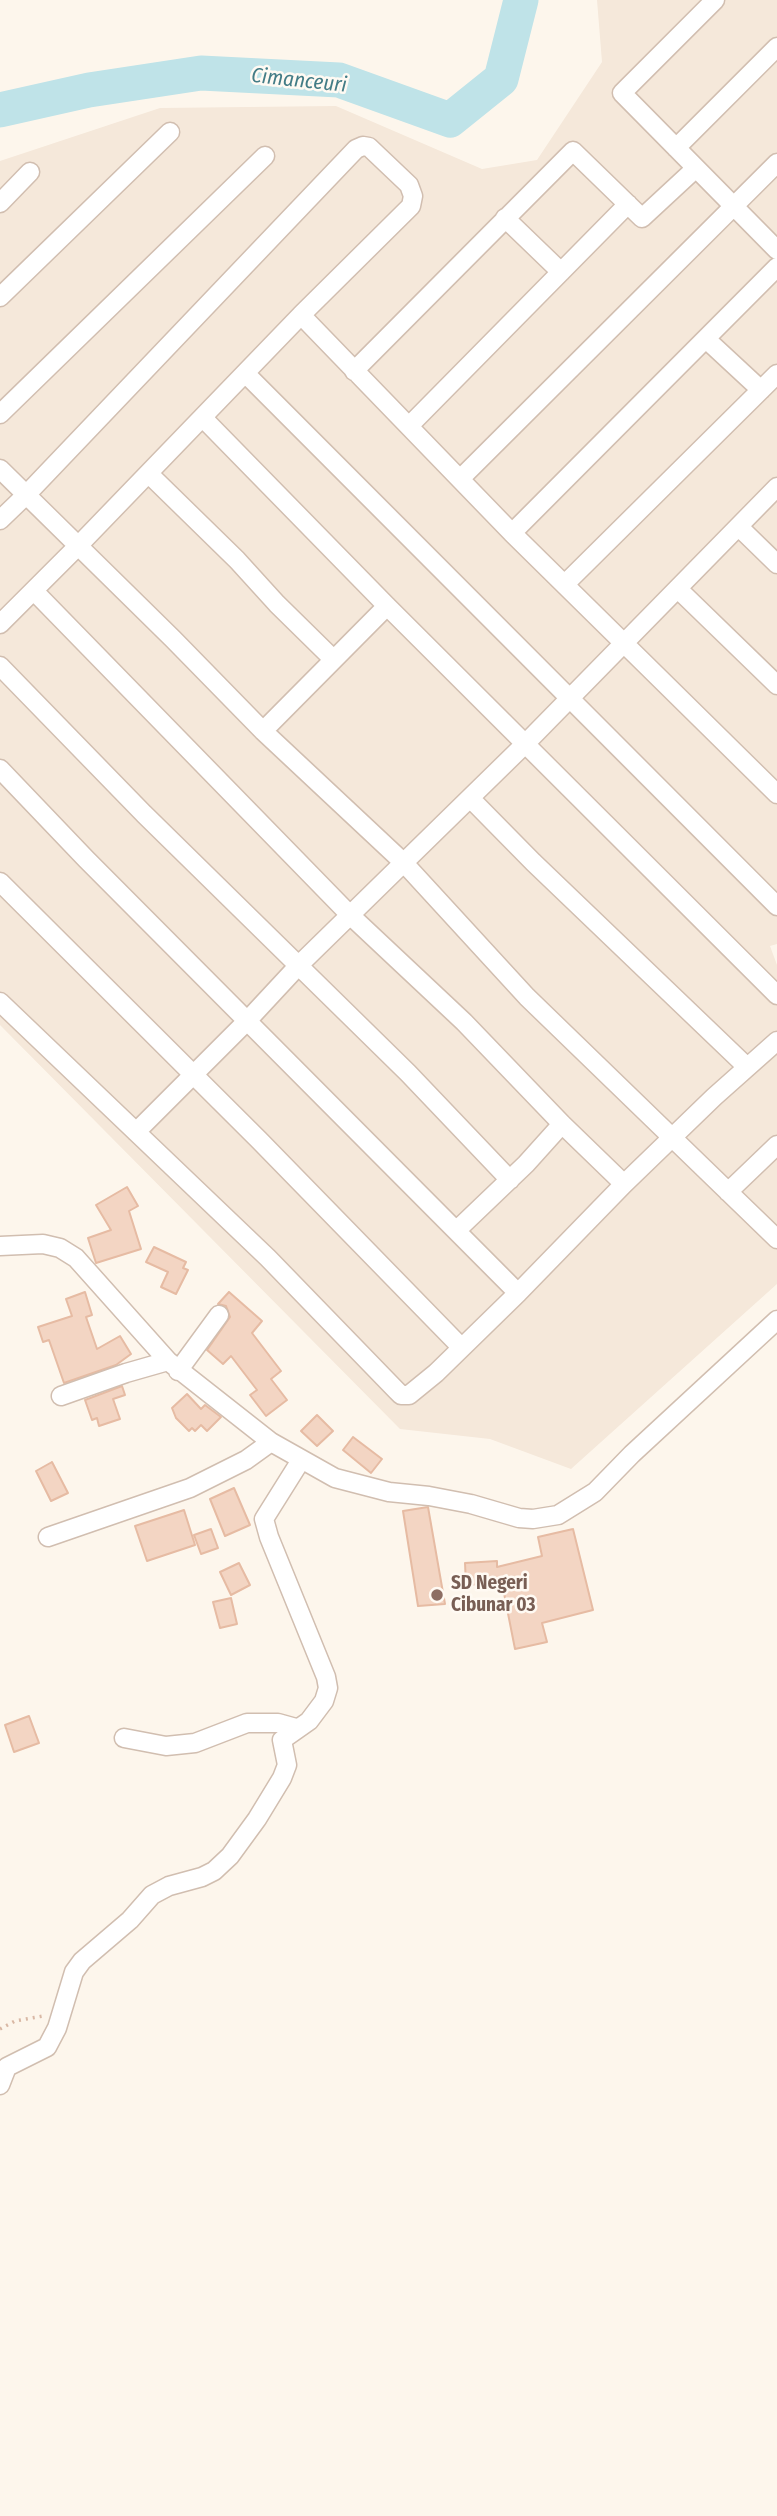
<!DOCTYPE html>
<style>
body{margin:0}
canvas{display:block;background:#fdf6ec}
</style>
<canvas width="777" height="2516"></canvas>
<script>
const ctx = document.querySelector('canvas').getContext('2d');
ctx.lineJoin = 'round';
function fillPath(path, color) { ctx.fillStyle = color; ctx.fill(path, 'evenodd'); }
const poly = rows => new Path2D(rows.map(r => 'M' + r).join(''));
function trace(path, color, width, dash) { ctx.strokeStyle = color; ctx.lineWidth = width; ctx.lineCap = dash ? 'butt' : 'round'; ctx.setLineDash(dash || []); ctx.stroke(path); }
function drawText(font, color, halo, rows, align = 'center') {
  ctx.font = font + ' "Fira Sans Condensed",sans-serif'; ctx.lineWidth = 5; ctx.setLineDash([]); ctx.textBaseline = 'middle'; ctx.strokeStyle = halo; ctx.fillStyle = color; for (const [text, x, y, turn = 0] of rows) {
    ctx.save(); ctx.translate(x, y); ctx.rotate((+turn || 0) * Math.PI / 180); ctx.textAlign = isNaN(turn) ? turn : align; if (halo) ctx.strokeText(text, 0, 0); ctx.fillText(text, 0, 0); ctx.restore();
  }
}
fillPath(poly([
 [597,0,777,0,777,944,770,946,777,965,777,1284,571,1469,490,1439,400,1429,0,1025,0,161,160,108,336,106,482,169,537,160,602,62]
]), '#f5e8da');
trace(poly([
 [0,110,89,90,201,73,339,80,450,120,501,79,521,0]
]), '#bfe3e8', 35);
const building = poly([
 [127,1187,138,1206,129,1211,141,1249,96,1263,88,1238,111,1230,96,1205,127,1187],
 [154,1247,186,1262,183,1268,188,1270,176,1294,161,1287,168,1272,146,1262,154,1247],
 [85,1292,92,1315,86,1317,97,1349,120,1336,131,1354,116,1365,64,1383,49,1340,43,1342,38,1327,72,1316,66,1299,85,1292],
 [229,1292,262,1321,252,1333,281,1371,271,1379,287,1400,266,1416,250,1395,257,1390,231,1356,223,1364,207,1350,230,1317,226,1306,218,1304,229,1292],
 [122,1386,125,1395,113,1399,120,1419,99,1426,97,1418,92,1420,85,1400,122,1386],
 [187,1394,201,1409,205,1405,221,1417,207,1431,201,1425,195,1431,192,1428,189,1431,176,1418,172,1408,187,1394],
 [317,1415,333,1431,317,1446,301,1431,317,1415],
 [353,1437,382,1459,371,1473,343,1450,353,1437],
 [52,1462,68,1493,51,1501,36,1471,52,1462],
 [234,1488,250,1525,225,1536,210,1499,234,1488],
 [428,1507,445,1604,418,1606,403,1511,428,1507],
 [184,1510,195,1545,147,1561,135,1526,184,1510],
 [211,1529,218,1548,201,1554,194,1535,211,1529],
 [573,1529,593,1610,542,1623,547,1642,515,1649,502,1583,466,1585,465,1563,497,1561,497,1567,542,1556,538,1537,573,1529],
 [239,1563,250,1585,231,1595,220,1572,239,1563],
 [231,1598,237,1624,220,1628,213,1602,231,1598],
 [29,1716,39,1743,14,1752,5,1725,29,1716]
]);
fillPath(building, '#f3d5c3');
trace(building, '#e6bba3', 2);
const minor = poly([
 [715,0,622,93,777,250],
 [676,148,777,47],
 [0,203,30,172],
 [505,218,561,272],
 [0,297,170,132],
 [301,315,512,533,777,794],
 [706,339,761,390],
 [354,371,573,151,642,218,696,168],
 [246,374,777,906],
 [0,414,265,156],
 [203,418,387,606,777,995],
 [410,425,628,204],
 [0,469,173,639,263,731,404,863,527,997,777,1239],
 [149,474,237,560,277,604,333,659],
 [461,478,777,163],
 [0,520,26,495,356,149,363,146,369,147,409,185,413,196,411,206,301,315,78,546,0,624],
 [739,527,777,564],
 [512,533,777,267],
 [565,584,777,374],
 [678,589,777,685],
 [34,591,350,915,464,1022,562,1124,624,1184],
 [0,666,144,814,408,1073,510,1180],
 [263,731,387,606],
 [0,769,86,859,518,1293],
 [470,798,533,862,747,1067],
 [0,882,259,1140,461,1347],
 [0,1002,268,1258,396,1390,401,1395,409,1395,436,1373,518,1293,624,1184,714,1097,777,1041],
 [136,1132,247,1021,299,965,526,743,777,487],
 [728,1192,777,1145],
 [457,1230,526,1164,562,1124],
 [0,1246,43,1244,60,1248,76,1258,168,1361,271,1442,335,1478,389,1492,429,1496,471,1504,519,1518,533,1519,558,1515,595,1492,632,1454,777,1320],
 [178,1371,219,1315],
 [61,1396,126,1373,168,1361],
 [48,1537,190,1488,246,1460,271,1442],
 [124,1738,166,1746,195,1743,247,1723,278,1723,296,1728],
 [0,2085,7,2067,47,2047,57,2028,74,1972,82,1961,130,1920,152,1895,169,1886,202,1877,214,1871,230,1856,257,1819,282,1778,287,1765,282,1740,309,1721,324,1701,328,1688,326,1677,269,1537,264,1519,301,1460]
]);
trace(minor, '#d1beb0', 21);
trace(poly([
 [0,2029,15,2021,43,2016]
]), '#d9b8a5', 3.5, [2, 5]);
trace(minor, '#fff', 18);
for (const [x, y, r, color] of [
 [437,1595,7,"#8d6e63"]
]) { const dot = new Path2D(); dot.arc(x, y, r, 0, 2 * Math.PI); ctx.fillStyle = color; ctx.fill(dot); trace(dot, '#fffaf3', 2.5); }
drawText('bold 19px', '#785e54', '#fffaf3', [
 ["SD Negeri",451,1584],
 ["Cibunar 03",451,1606]
], 'left');
drawText('italic 21px', '#437c86', '#fffaf3', [
 ["Cimanceuri",299,81,6]
]);
</script>
